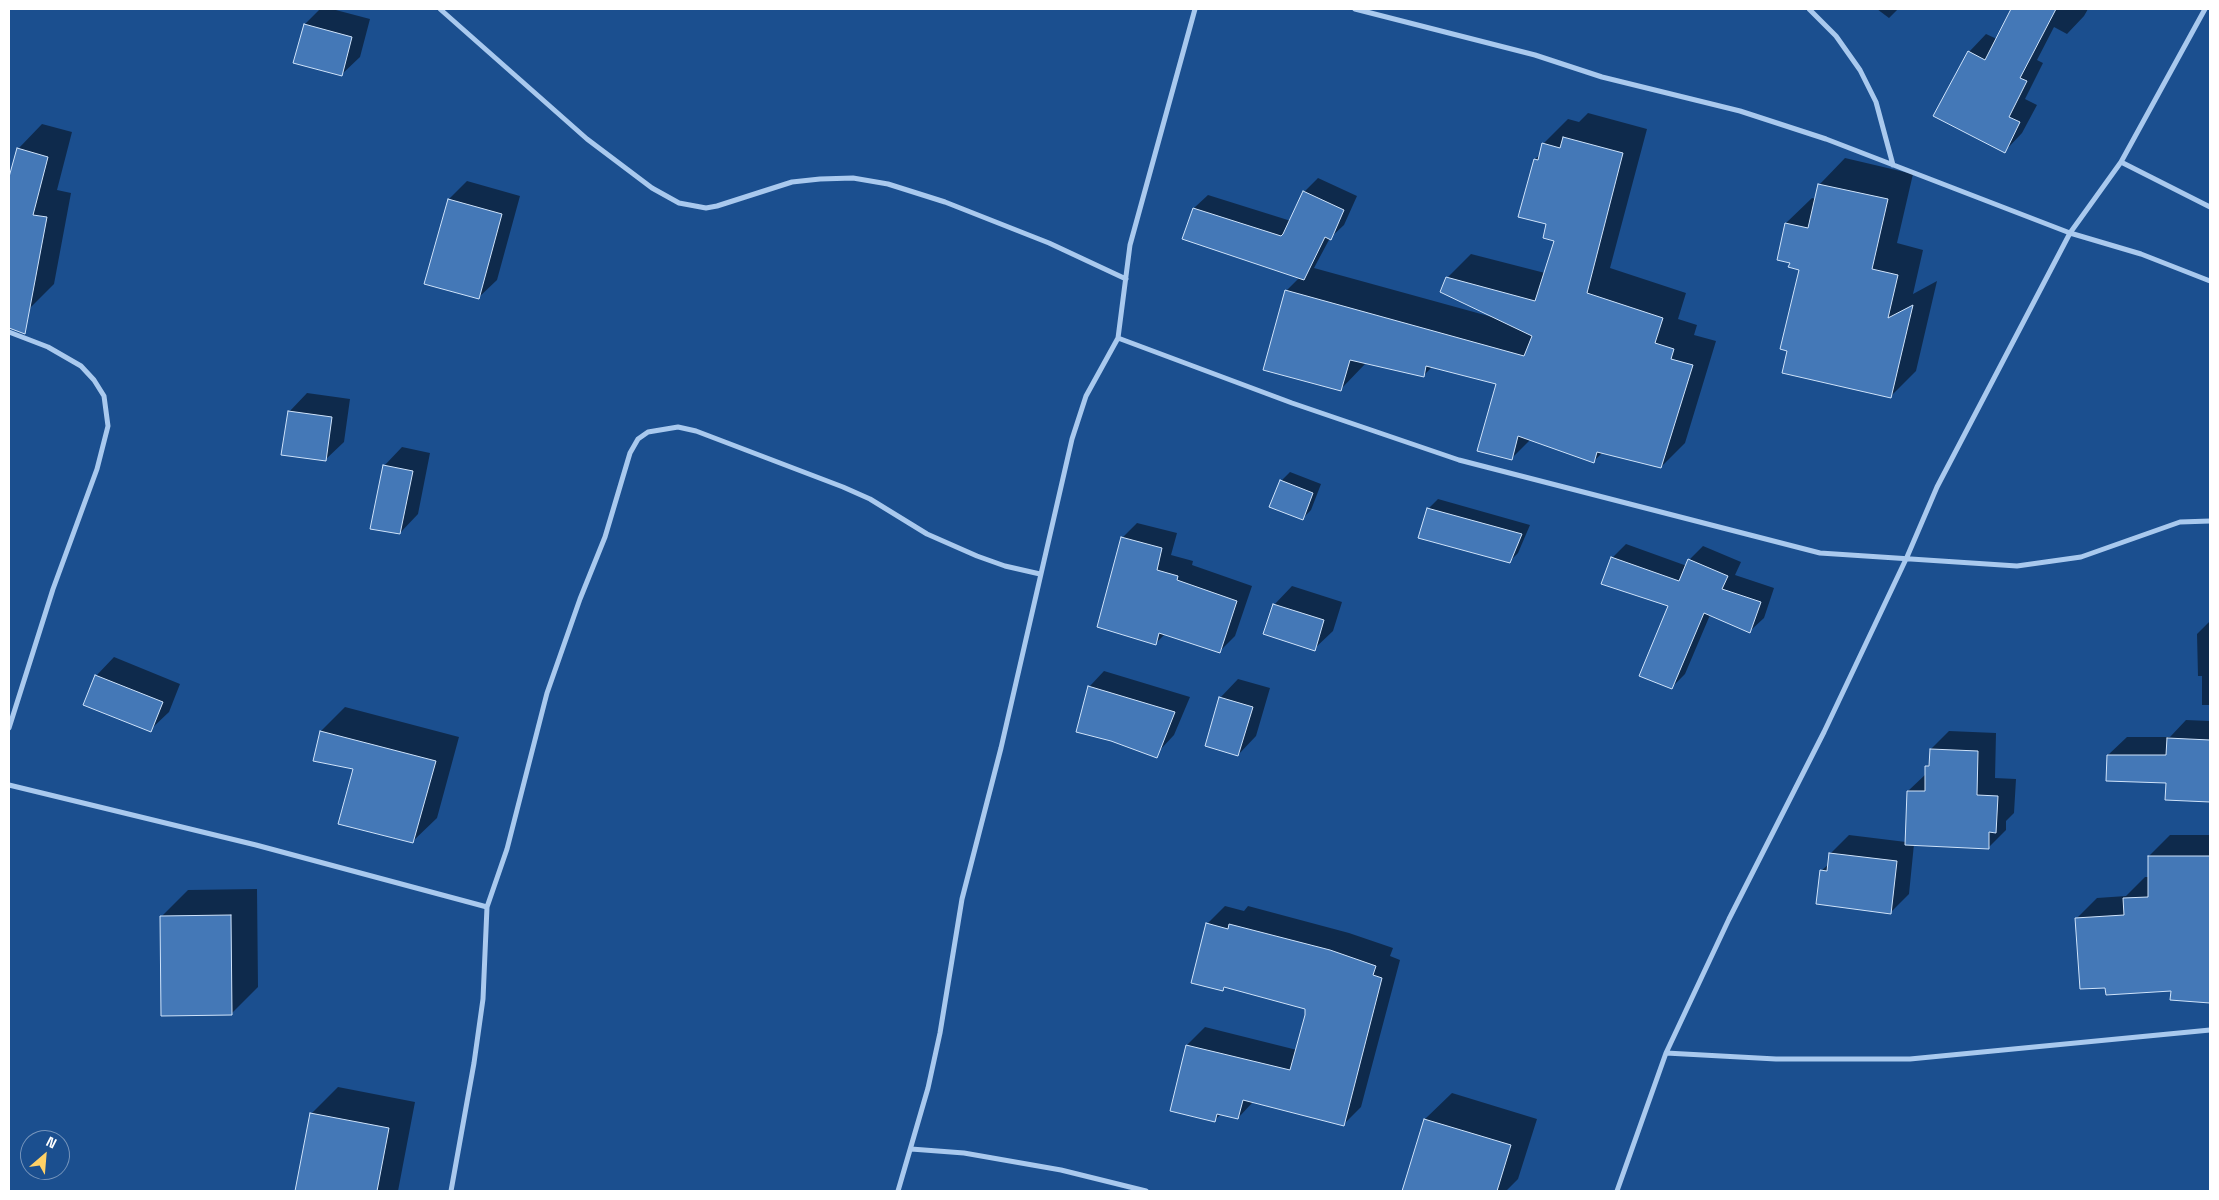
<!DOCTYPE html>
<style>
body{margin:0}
#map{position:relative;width:2219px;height:1200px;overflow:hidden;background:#1b4f8f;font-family:"Space Grotesk",sans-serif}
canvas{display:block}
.frame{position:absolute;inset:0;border:10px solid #fff;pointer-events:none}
.north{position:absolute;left:20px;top:1130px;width:50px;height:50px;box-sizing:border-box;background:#1b4f8f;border:1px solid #7695bc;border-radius:50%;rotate:27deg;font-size:14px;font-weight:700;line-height:20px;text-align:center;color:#fff}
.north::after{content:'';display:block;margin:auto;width:18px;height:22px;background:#ffd166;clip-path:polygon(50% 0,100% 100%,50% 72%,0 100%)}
</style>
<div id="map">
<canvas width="2219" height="1200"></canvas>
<div class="frame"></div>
<div class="north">N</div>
</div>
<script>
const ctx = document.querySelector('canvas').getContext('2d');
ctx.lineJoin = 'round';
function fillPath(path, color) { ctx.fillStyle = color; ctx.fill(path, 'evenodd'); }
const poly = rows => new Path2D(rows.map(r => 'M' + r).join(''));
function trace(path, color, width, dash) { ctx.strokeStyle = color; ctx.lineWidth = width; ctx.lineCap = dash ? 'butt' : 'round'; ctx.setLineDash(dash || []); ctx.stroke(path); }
fillPath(poly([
 [320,9,332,9,370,19,360,57,341,75,305,24],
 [1877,9,1898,9,1889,18],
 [2013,9,2088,9,2084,16,2067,34,2054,27,2037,60,2043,63,2025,99,2037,105,2022,133,2005,151,1969,52,1986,34,1997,39],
 [1588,113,1647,129,1610,268,1686,293,1678,319,1697,325,1694,335,1716,341,1685,443,1661,467,1603,452,1594,461,1530,440,1511,459,1497,383,1433,366,1424,375,1366,363,1341,389,1286,291,1300,277,1184,239,1194,208,1208,195,1291,221,1304,192,1318,178,1357,196,1344,225,1330,238,1314,268,1492,317,1447,278,1471,254,1545,273,1555,240,1548,223,1520,216,1535,159,1541,154,1544,143,1568,119,1579,122],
 [42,124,72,132,57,190,71,193,54,284,29,309,9,305,9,181,18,149],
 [1845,158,1913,174,1897,243,1923,250,1913,294,1937,281,1916,371,1890,397,1801,269,1791,262,1786,223,1812,198,1816,199,1820,184],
 [467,181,520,196,497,280,478,298,449,199],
 [307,393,350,399,344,442,325,460,289,412],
 [402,447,430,453,418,514,400,533,384,466],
 [1290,472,1321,484,1311,510,1302,519,1281,481],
 [1438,499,1530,525,1518,553,1509,562,1429,508],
 [1137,523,1177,533,1171,555,1193,561,1192,565,1252,586,1235,636,1219,652,1165,634,1155,644,1122,538],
 [1626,544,1687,566,1689,560,1703,546,1741,562,1735,575,1774,588,1764,618,1750,631,1710,615,1685,674,1671,688,1670,605,1612,558],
 [1292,586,1342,602,1333,631,1314,649,1274,605],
 [2210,621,2210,705,2202,705,2202,676,2198,676,2197,634],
 [114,657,180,684,169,712,150,730,96,676],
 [1104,671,1190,697,1174,735,1159,751,1089,687],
 [1238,679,1270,688,1256,736,1238,755,1220,698],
 [345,707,459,737,437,818,412,842,354,768,321,731],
 [2186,720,2210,721,2210,800,2167,799,2167,782,2108,755,2127,737,2170,737],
 [1949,731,1996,733,1995,778,2016,779,2014,813,2006,821,2006,830,1988,848,1914,844,1909,894,1891,912,1821,871,1830,863,1831,853,1849,835,1906,842,1908,791,1927,773,1927,767,1930,763,1931,749],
 [2170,835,2210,835,2210,1001,2172,998,2172,990,2106,987,2076,919,2097,898,2126,896,2145,877,2149,877,2149,856],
 [257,889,258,987,231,1014,161,917,188,890],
 [1225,906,1244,911,1248,906,1349,933,1393,948,1390,956,1400,960,1361,1107,1343,1125,1253,1102,1238,1118,1221,1114,1214,1121,1187,1045,1205,1027,1297,1050,1307,1008,1226,987,1223,990,1207,924],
 [338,1087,415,1102,398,1191,297,1191,311,1114],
 [1452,1093,1537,1119,1518,1179,1506,1191,1415,1191,1405,1188,1425,1119]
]), '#0007');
const building = poly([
 [2011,9,2056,9,2020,78,2027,81,2009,117,2020,122,2005,153,1933,116,1968,51,1985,60,2011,9],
 [304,24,352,37,342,76,293,63,304,24],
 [1563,137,1623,153,1587,293,1663,318,1655,343,1674,349,1671,359,1693,365,1661,468,1597,452,1594,463,1518,436,1512,460,1477,451,1496,384,1426,366,1424,377,1350,360,1341,391,1263,370,1285,290,1524,356,1532,336,1440,292,1446,277,1535,301,1554,241,1543,238,1546,224,1518,217,1534,159,1538,160,1542,143,1560,148,1563,137],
 [17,148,48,157,33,215,47,217,25,334,9,328,9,177,17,148],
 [1818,184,1888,199,1872,269,1898,275,1888,318,1913,305,1891,398,1782,373,1787,351,1780,349,1799,270,1788,267,1790,263,1777,260,1785,223,1808,228,1818,184],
 [1303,191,1344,210,1331,240,1325,237,1304,280,1182,239,1193,208,1281,236,1283,234,1303,191],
 [448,199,502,214,479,299,424,284,448,199],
 [288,411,332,417,326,461,281,455,288,411],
 [383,465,413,471,400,534,370,529,383,465],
 [1280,480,1313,493,1303,520,1269,507,1280,480],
 [1427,508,1522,534,1510,563,1418,538,1427,508],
 [1121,537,1162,548,1157,570,1178,576,1177,580,1237,601,1220,653,1159,633,1156,645,1097,627,1121,537],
 [1611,557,1679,581,1688,559,1728,576,1722,589,1761,602,1750,633,1704,613,1672,689,1639,676,1668,606,1601,584,1611,557],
 [1273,604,1324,620,1315,651,1263,634,1273,604],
 [95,675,163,702,151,732,83,705,95,675],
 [1088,686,1175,712,1157,758,1111,741,1076,732,1088,686],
 [1219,697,1253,707,1238,756,1205,746,1219,697],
 [320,731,436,761,413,843,338,824,353,769,313,761,320,731],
 [2167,738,2210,740,2210,802,2165,800,2166,783,2106,781,2107,755,2166,755,2167,738],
 [1930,749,1978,751,1977,795,1998,796,1996,833,1989,832,1989,849,1905,845,1907,791,1925,791,1925,766,1929,766,1930,749],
 [1829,853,1897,861,1891,914,1816,904,1820,870,1827,871,1829,853],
 [2148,856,2210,856,2210,1003,2170,1000,2171,991,2106,995,2105,988,2080,989,2075,918,2124,915,2123,898,2148,897,2148,856],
 [231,915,232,1015,161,1016,160,916,231,915],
 [1206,923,1228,929,1229,924,1330,950,1376,966,1373,975,1382,978,1344,1126,1243,1100,1238,1119,1217,1114,1215,1122,1170,1111,1186,1045,1290,1070,1305,1015,1305,1009,1224,987,1223,991,1191,983,1206,923],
 [310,1113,389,1128,377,1191,295,1191,310,1113],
 [1424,1119,1511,1145,1497,1191,1402,1191,1424,1119]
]);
fillPath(building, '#4478b7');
trace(building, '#cfe3fa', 1);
trace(poly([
 [440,9,587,139,652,188,679,203,706,208,717,206,792,182,820,179,853,178,888,184,945,202,1049,243,1126,279],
 [1355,9,1535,55,1602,77,1740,111,1826,139,2070,233,2141,254,2210,281],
 [1809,9,1836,36,1860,70,1876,102,1893,165],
 [2121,162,2210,207],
 [9,332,48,347,81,366,94,380,104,396,108,426,97,469,53,589,9,728],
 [1118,338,1292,403,1459,460,1820,553,2017,566,2081,557,2180,522,2210,521],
 [9,785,256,845,487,907],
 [1666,1053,1776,1059,1910,1059,2210,1030],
 [911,1149,964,1153,1061,1170,1146,1191],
 [451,1191,474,1063,483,999,487,907,507,849,547,693,580,599,605,537,630,453,638,439,648,432,678,427,696,431,843,487,870,499,927,534,977,556,1005,566,1040,574],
 [898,1191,928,1088,940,1033,962,899,1001,748,1072,439,1086,396,1118,338,1130,245,1195,9],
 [1617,1191,1666,1053,1729,919,1824,732,1907,557,1937,487,2070,233,2121,162,2205,9]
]), '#a9c9ee', 5);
</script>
